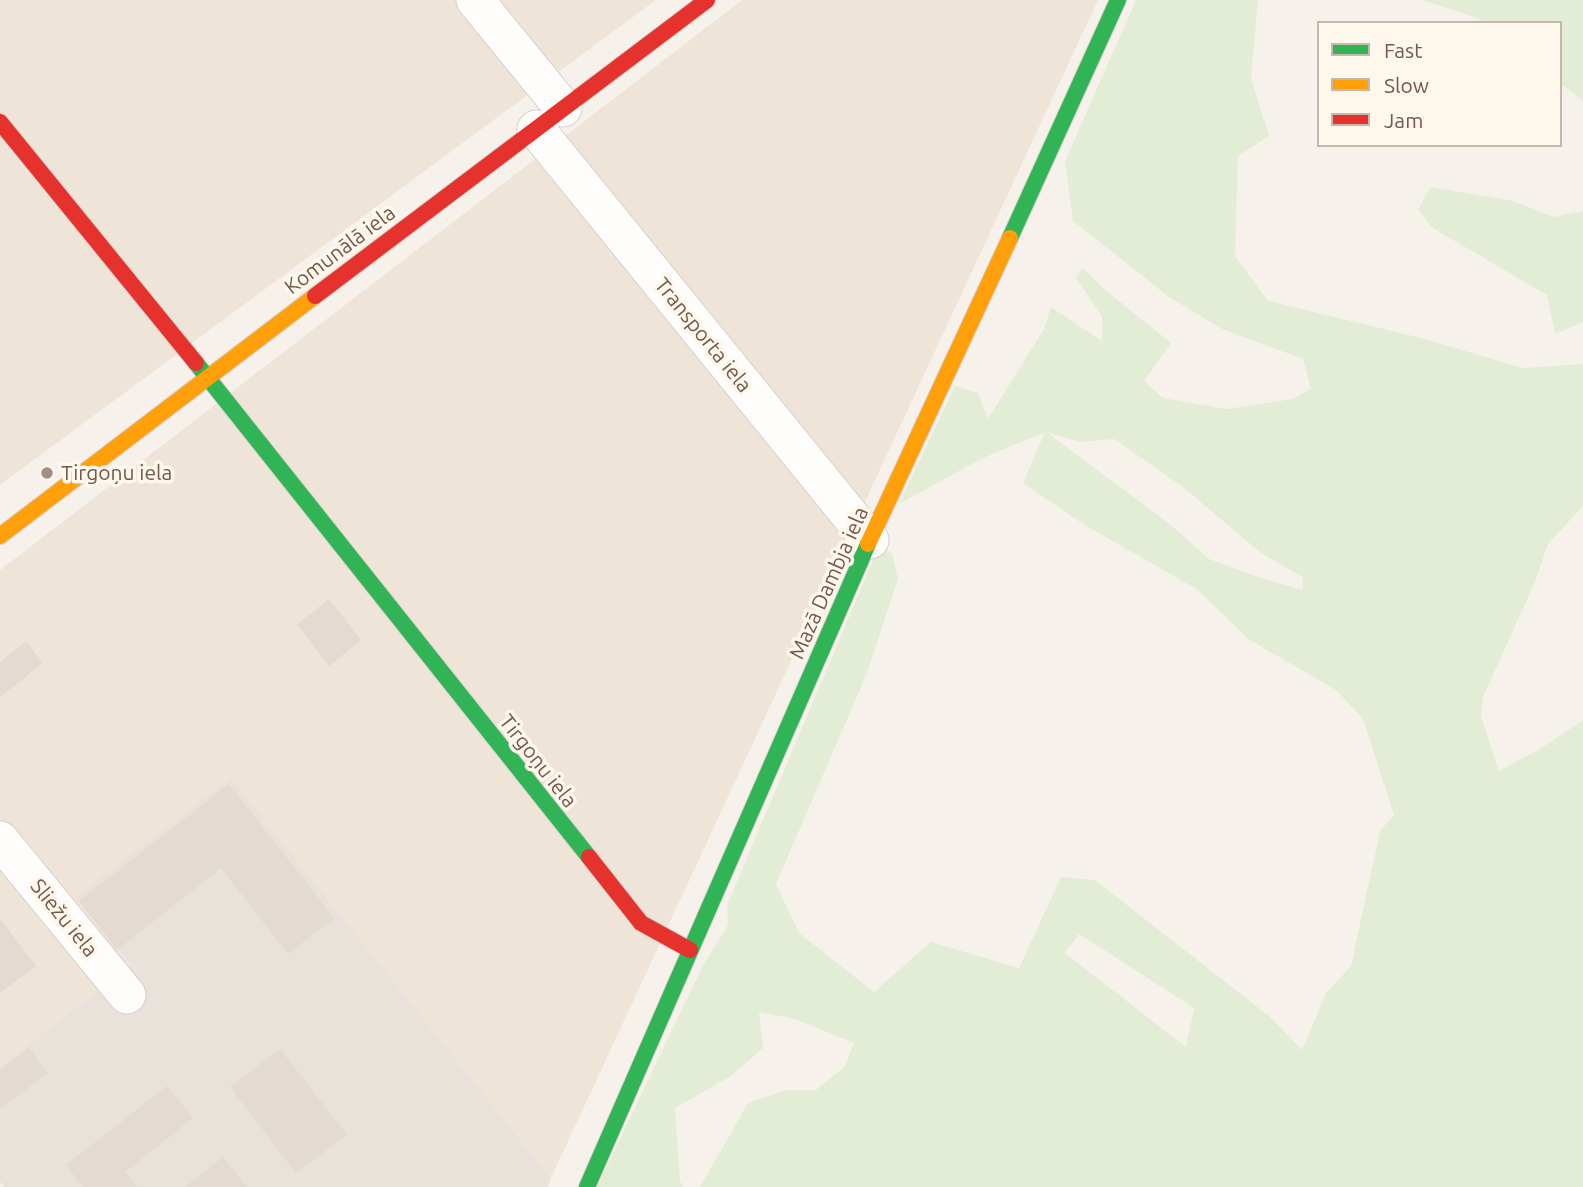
<!DOCTYPE html>
<meta charset="utf-8">
<style>
body{margin:0}
#map{position:relative;width:1583px;height:1187px;overflow:hidden;background:#f6f2eb;font-family:Ubuntu,sans-serif}
canvas{display:block}
.legend{position:absolute;left:1317px;top:21px;width:245px;height:126px;box-sizing:border-box;background:#fef7ec;border:2px solid #c7b8ac;margin:0;padding:9px 12px;list-style:none;font-size:21px;color:#74594b}
.legend li{display:flex;align-items:center;gap:14px;height:35px}
.legend b{width:35px;border:2px solid #c7b8ac}
</style>
<div id="map">
<canvas width="1583" height="1187"></canvas>
<ul class="legend">
<li><b style="height:9px;background:#30b455"></b>Fast</li>
<li><b style="height:9px;background:#ff9f0a"></b>Slow</li>
<li><b style="height:9px;background:#e5322d"></b>Jam</li>
</ul>
</div>
<script>
const ctx = document.querySelector('canvas').getContext('2d');
ctx.lineJoin = 'round';
function fillPath(path, color) { ctx.fillStyle = color; ctx.fill(path, 'evenodd'); }
const poly = rows => new Path2D(rows.map(r => 'M' + r).join(''));
function trace(path, color, width, dash) { ctx.strokeStyle = color; ctx.lineWidth = width; ctx.lineCap = dash ? 'butt' : 'round'; ctx.setLineDash(dash || []); ctx.stroke(path); }
function drawText(font, color, halo, rows, align = 'center') {
  ctx.font = font + ' Ubuntu,sans-serif'; ctx.lineWidth = 7; ctx.setLineDash([]); ctx.textBaseline = 'middle'; ctx.strokeStyle = halo; ctx.fillStyle = color; for (const [text, x, y, turn = 0] of rows) {
    ctx.save(); ctx.translate(x, y); ctx.rotate((+turn || 0) * Math.PI / 180); ctx.textAlign = isNaN(turn) ? turn : align; if (halo) ctx.strokeText(text, 0, 0); ctx.fillText(text, 0, 0); ctx.restore();
  }
}
fillPath(poly([
 [0,0,656,0,0,485],
 [742,0,1098,0,551,1178,231,777,74,897,131,965,0,1066,0,570]
]), '#efe4d8');
fillPath(poly([
 [231,777,551,1178,548,1187,4,1187,0,1182,0,1066,131,965,74,897]
]), '#e9e2db');
fillPath(poly([
 [1136,0,1258,0,1251,78,1269,136,1238,156,1235,256,1268,301,1421,338,1523,368,1583,364,1583,506,1548,544,1535,582,1483,697,1481,716,1499,771,1538,750,1583,720,1583,1187,700,1187,748,1103,787,1090,816,1090,845,1066,854,1043,795,1019,759,1012,763,1048,731,1076,675,1108,680,1181,683,1187,597,1187,702,967,728,925,727,905,879,546,892,553,898,579,867,673,776,884,799,933,874,992,931,942,1019,968,1061,877,1095,880,1269,1016,1302,1050,1326,993,1351,966,1380,831,1394,815,1363,719,1336,690,1248,639,1198,590,1083,524,1023,483,1045,432,981,459,899,504,955,386,978,393,988,419,1044,329,1051,307,1102,341,1102,316,1076,278,1083,268,1103,288,1171,343,1144,381,1163,398,1227,409,1293,399,1311,389,1303,359,1222,329,1169,297,1073,221,1065,161],
 [1048,433,1081,442,1114,439,1183,487,1261,553,1303,577,1303,590,1261,578,1209,559,1171,525],
 [1079,934,1194,1008,1186,1047,1065,953],
 [1422,0,1583,0,1583,101,1560,83,1560,23,1483,23,1477,18],
 [1431,187,1513,201,1554,217,1583,211,1583,322,1555,334,1547,295,1431,227,1418,209]
]), '#e3edd6');
fillPath(poly([
 [329,599,361,640,329,666,297,624],
 [26,641,43,663,0,697,0,662],
 [229,784,334,918,288,954,221,868,117,950,79,901],
 [0,918,36,966,0,993],
 [29,1048,48,1073,0,1109,0,1070],
 [280,1049,347,1135,296,1173,230,1087],
 [167,1086,193,1118,125,1172,137,1187,83,1187,66,1165],
 [223,1157,247,1187,185,1187]
]), '#e3dad2');
const street = poly([
 [475,0,563,108],
 [536,129,870,540],
 [0,840,127,995]
]);
const fast = poly([
 [1010,238,1118,0],
 [196,363,589,857],
 [587,1187,868,544]
]);
const slow = poly([
 [0,536,315,296],
 [868,544,1010,238]
]);
const jam = poly([
 [0,122,196,363],
 [315,296,707,0],
 [589,857,641,923,690,950]
]);
trace(street, '#d5cfc9', 39);
trace(fast, '#d6cec8', 18);
trace(slow, '#d6cec8', 18);
trace(jam, '#d6cec8', 18);
trace(street, '#fefdfc', 37);
trace(fast, '#30b455', 16);
trace(slow, '#ff9f0a', 16);
trace(jam, '#e5322d', 16);
for (const [x, y, r, color] of [
 [47,473,7,"#a28f83"]
]) { const dot = new Path2D(); dot.arc(x, y, r, 0, 2 * Math.PI); ctx.fillStyle = color; ctx.fill(dot); trace(dot, '#fef7ec', 2.5); }
drawText('21px', '#74594b', '#fef7ec', [
 ["Komunālā iela",340,250,-37],
 ["Transporta iela",703,335,51],
 ["Mazā Dambja iela",829,583,-66],
 ["Tirgoņu iela",538,761,52],
 ["Sliežu iela",64,918,51]
]);
drawText('21px', '#74594b', '#fef7ec', [
 ["Tirgoņu iela",61,473]
], 'left');
</script>
